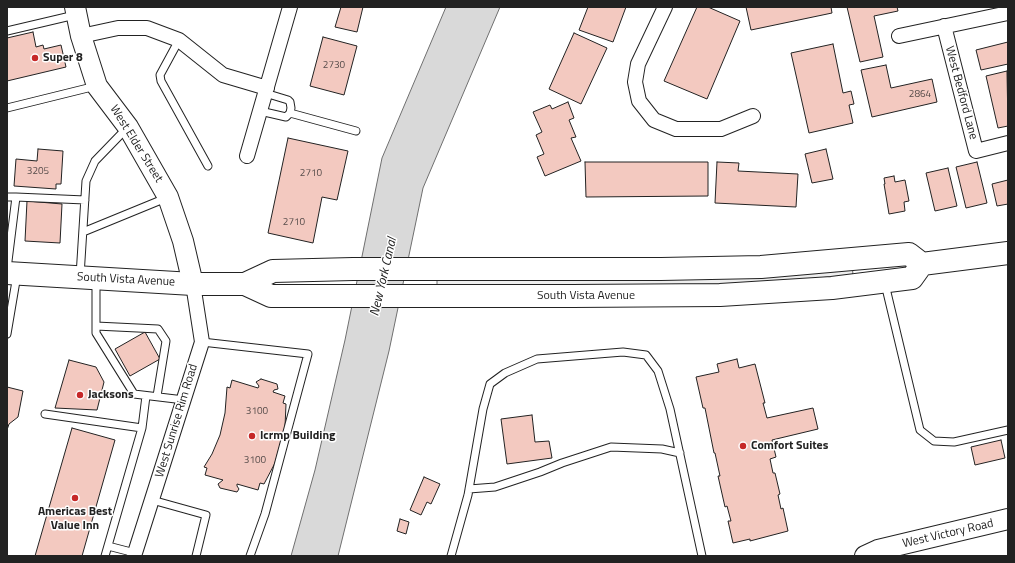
<!DOCTYPE html>
<style>
body{margin:0}
#map{position:relative;width:1015px;height:563px;overflow:hidden;background:#fff;font-family:"Titillium Web",sans-serif}
canvas{display:block}
.frame{position:absolute;inset:0;border:8px solid #222;pointer-events:none}
</style>
<div id="map">
<canvas width="1015" height="563"></canvas>
<div class="frame"></div>
</div>
<script>
const ctx = document.querySelector('canvas').getContext('2d');
ctx.lineJoin = 'round';
function fillPath(path, color) { ctx.fillStyle = color; ctx.fill(path, 'evenodd'); }
const poly = rows => new Path2D(rows.map(r => 'M' + r).join(''));
function trace(path, color, width, dash) { ctx.strokeStyle = color; ctx.lineWidth = width; ctx.lineCap = dash ? 'butt' : 'round'; ctx.setLineDash(dash || []); ctx.stroke(path); }
function drawText(font, color, halo, rows, align = 'center') {
  ctx.font = font + ' "Titillium Web",sans-serif'; ctx.lineWidth = 3; ctx.setLineDash([]); ctx.textBaseline = 'middle'; ctx.strokeStyle = halo; ctx.fillStyle = color; for (const [text, x, y, turn = 0] of rows) {
    ctx.save(); ctx.translate(x, y); ctx.rotate((+turn || 0) * Math.PI / 180); ctx.textAlign = isNaN(turn) ? turn : align; if (halo) ctx.strokeText(text, 0, 0); ctx.fillText(text, 0, 0); ctx.restore();
  }
}
const green = poly([
 [851,269,853,272,852,275,749,284,437,286,437,279,851,269]
]);
fillPath(green, '#eee');
trace(green, '#6f6f6f', 1);
const water = poly([
 [446,7,500,7,423,188,389,351,338,556,291,556,315,470,345,340,382,158,446,7]
]);
fillPath(water, '#d9d9d9');
trace(water, '#6f6f6f', 1);
const building = poly([
 [341,7,363,7,357,32,335,27,341,7],
 [588,7,626,7,613,42,579,30,588,7],
 [697,7,708,7,740,21,707,99,664,81,697,7],
 [746,7,831,7,832,13,751,30,746,7],
 [847,7,897,7,898,11,874,16,883,57,860,62,847,7],
 [33,32,36,47,43,45,44,49,61,45,66,67,7,81,7,38,33,32],
 [574,33,607,48,581,104,549,89,574,33],
 [323,37,357,46,344,95,310,86,323,37],
 [1008,42,1008,64,981,70,976,50,1008,42],
 [833,44,843,93,851,91,854,104,849,105,853,123,809,133,791,53,833,44],
 [886,65,891,88,932,79,937,102,872,117,861,70,886,65],
 [1007,71,1008,126,998,128,986,76,1007,71],
 [568,102,574,118,569,120,576,137,571,138,581,161,545,176,537,157,544,154,536,135,542,132,533,112,550,105,552,109,568,102],
 [288,138,348,151,337,200,322,197,313,243,268,233,288,138],
 [38,149,63,151,61,184,56,184,56,189,14,186,16,159,37,161,38,149],
 [826,149,833,179,812,183,805,154,826,149],
 [585,162,708,162,708,196,586,197,585,162],
 [717,162,739,163,738,171,798,174,796,207,715,203,717,162],
 [977,162,987,203,966,208,956,167,977,162],
 [948,168,957,206,935,211,926,173,948,168],
 [894,176,895,182,905,180,909,201,904,202,905,211,889,214,884,184,885,184,884,178,894,176],
 [1008,180,1008,204,997,206,992,184,1008,180],
 [27,201,62,204,60,243,25,241,27,201],
 [145,332,160,359,130,376,115,349,145,332],
 [737,359,739,368,755,364,765,403,763,403,767,418,813,408,818,429,772,440,776,457,770,459,773,473,775,473,780,494,778,495,781,509,783,508,788,531,750,541,750,539,733,543,728,521,731,521,727,506,725,507,718,476,720,476,715,453,714,453,705,408,703,408,696,377,719,372,717,364,737,359],
 [69,360,96,367,104,382,97,410,55,408,69,360],
 [261,379,277,384,278,389,274,390,273,392,285,396,283,403,286,404,285,427,275,463,264,484,260,483,258,490,237,484,237,486,239,489,237,492,220,488,218,484,223,480,205,475,207,468,204,467,212,454,220,435,225,413,227,387,230,388,232,380,258,388,259,386,256,382,261,379],
 [7,387,23,391,18,417,9,424,7,430,7,387],
 [532,415,535,442,549,441,552,458,507,464,501,419,532,415],
 [72,428,115,440,82,556,35,556,72,428],
 [1001,440,1005,458,975,465,971,447,1001,440],
 [424,477,440,484,431,504,427,502,421,515,410,510,424,477],
 [400,519,409,522,406,534,397,531,400,519]
]);
fillPath(building, '#f3c9c0');
trace(building, '#222', 1);
const lane = poly([
 [7,31,75,15],
 [179,40,160,75,161,81,208,166],
 [7,108,96,86],
 [260,111,286,117,290,113,291,108,290,102,288,100,265,93],
 [290,113,356,131],
 [7,197,16,197,7,269],
 [16,197,85,200],
 [83,232,166,198],
 [80,276,86,181,95,161,126,129],
 [96,280,96,333,134,394,184,400],
 [885,284,920,430,934,441,954,442,1008,430],
 [96,326,158,329,166,341,157,396],
 [7,334,17,275],
 [202,342,308,354,265,514,250,556],
 [45,414,142,428,105,556],
 [142,428,146,396],
 [469,489,495,487,540,472,562,463,611,447,662,449,680,453],
 [152,500,206,515,196,556],
 [108,546,135,553],
 [451,556,468,495,483,409,490,384,505,373,537,359,623,352,646,355,658,371,670,409,702,556]
]);
const street = poly([
 [665,7,638,64,635,82,639,101,654,120,676,129,721,129,753,116],
 [944,26,976,151,1008,143],
 [81,36,118,28,147,28,179,40,223,75,267,88],
 [899,36,1008,13],
 [247,156,290,7],
 [134,556,202,342,193,284]
]);
const secondary = poly([
 [75,7,81,36,97,86,128,127,168,197,183,241,193,284],
 [865,556,878,550,1008,519]
]);
const primary = poly([
 [7,273,193,284,245,284,271,296,572,296,720,295,832,288,912,278,922,264],
 [245,284,273,271,353,269,661,269,761,267,909,254,922,264,1008,253]
]);
trace(lane, '#222', 9);
trace(street, '#222', 16);
trace(secondary, '#222', 22);
trace(primary, '#222', 24);
trace(lane, '#fff', 7);
trace(street, '#fff', 14);
trace(secondary, '#fff', 20);
trace(primary, '#fff', 22);
for (const [x, y, r, color] of [
 [35,58,4,"#c62828"],
 [80,395,4,"#c62828"],
 [252,436,4,"#c62828"],
 [743,446,4,"#c62828"],
 [75,498,4,"#c62828"]
]) { const dot = new Path2D(); dot.arc(x, y, r, 0, 2 * Math.PI); ctx.fillStyle = color; ctx.fill(dot); trace(dot, '#fff', 1.5); }
drawText('10px', '#564c4a', null, [
 ["2730",334,66],
 ["2864",920,95],
 ["3205",38,172],
 ["2710",311,174],
 ["2710",294,223],
 ["3100",257,412],
 ["3100",255,461]
]);
drawText('bold 12px', '#222', '#fff', [
 ["Super 8",43,58],
 ["Jacksons",88,395],
 ["Icrmp Building",260,436],
 ["Comfort Suites",751,446],
 ["Americas Best",75,512,"center"],
 ["Value Inn",75,526,"center"]
], 'left');
drawText('12px', '#222', '#fff', [
 ["West Bedford Lane",961,93,75],
 ["West Elder Street",136,144,58],
 ["South Vista Avenue",126,280,3],
 ["South Vista Avenue",586,296],
 ["West Sunrise Rim Road",177,421,-73],
 ["West Victory Road",948,534,-13]
]);
drawText('italic 13px', '#222', '#fff', [
 ["New York Canal",384,277,-77]
]);
</script>
